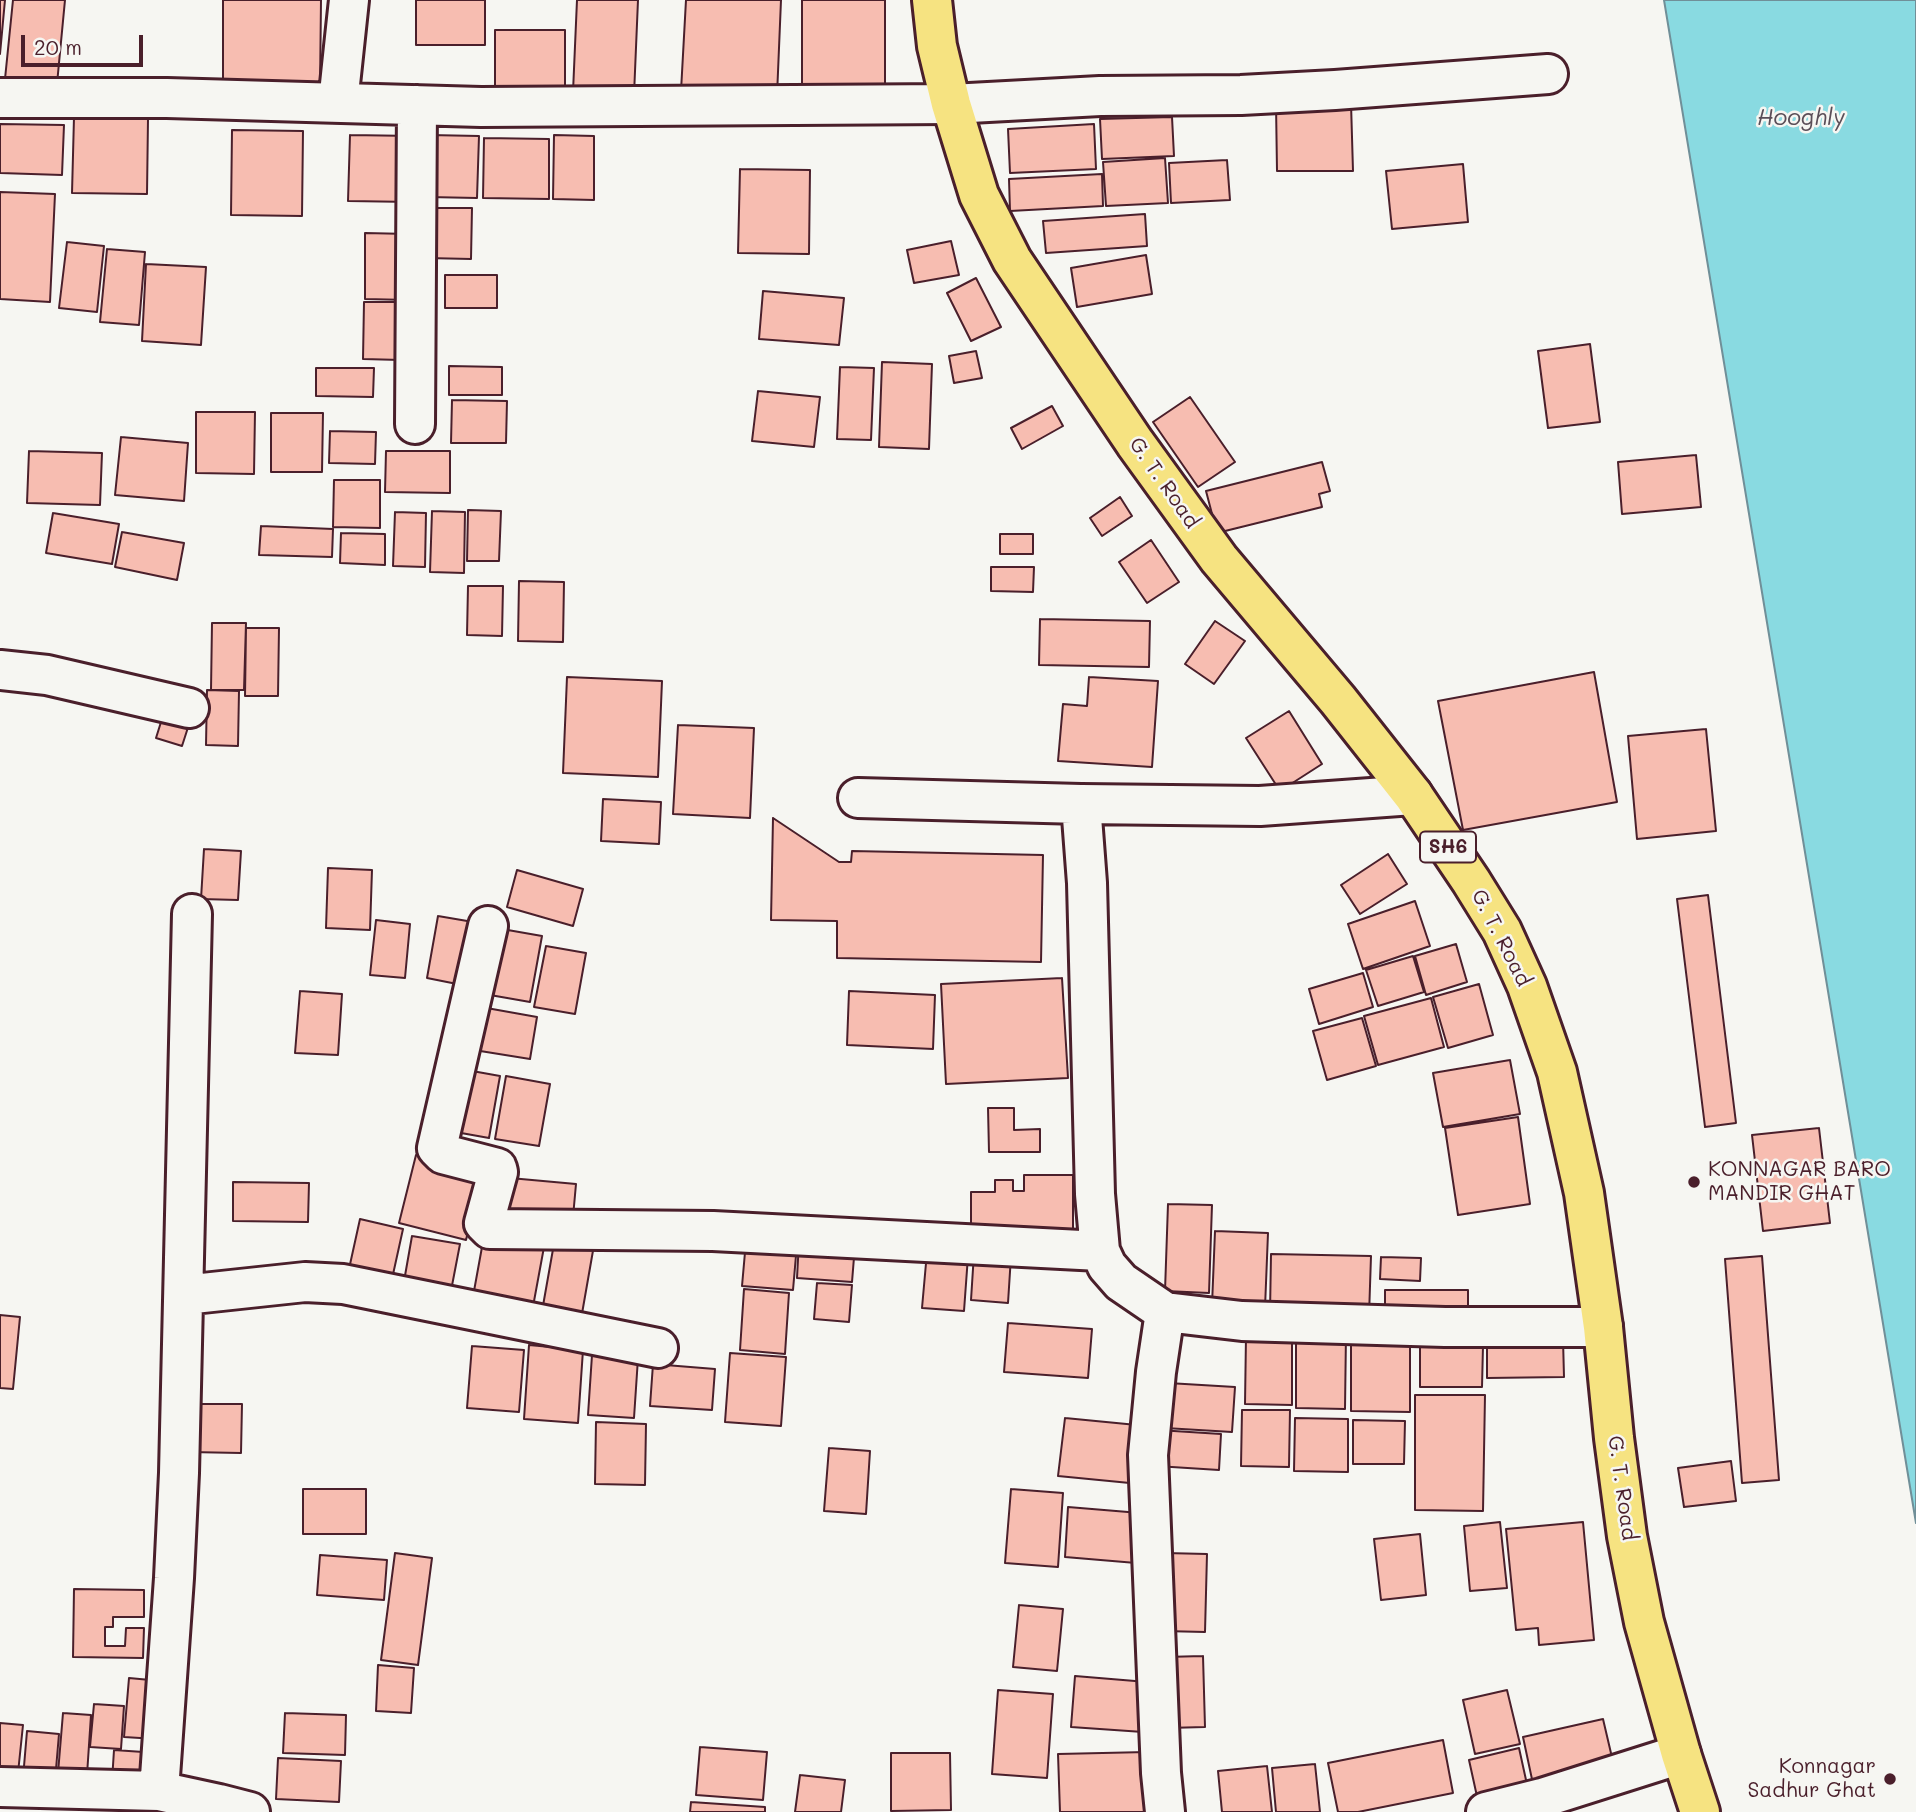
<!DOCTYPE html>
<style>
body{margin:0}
#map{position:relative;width:1916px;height:1812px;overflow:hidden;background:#f6f6f2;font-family:Mali,sans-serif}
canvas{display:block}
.scale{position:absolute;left:21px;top:35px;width:122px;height:32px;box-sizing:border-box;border:4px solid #4a1f2b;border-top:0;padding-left:9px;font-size:21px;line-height:24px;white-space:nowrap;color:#4a1f2b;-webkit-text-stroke:5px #f6f6f2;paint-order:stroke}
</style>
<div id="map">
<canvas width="1916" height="1812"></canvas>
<div class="scale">20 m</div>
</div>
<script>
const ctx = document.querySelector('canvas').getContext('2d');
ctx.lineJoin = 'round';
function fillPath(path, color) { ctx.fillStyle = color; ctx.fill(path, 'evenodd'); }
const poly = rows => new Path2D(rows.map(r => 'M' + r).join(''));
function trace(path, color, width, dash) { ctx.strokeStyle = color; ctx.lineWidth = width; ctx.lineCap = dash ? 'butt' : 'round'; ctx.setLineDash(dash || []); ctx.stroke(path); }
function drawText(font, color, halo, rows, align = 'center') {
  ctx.font = font + ' Mali,sans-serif'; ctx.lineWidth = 5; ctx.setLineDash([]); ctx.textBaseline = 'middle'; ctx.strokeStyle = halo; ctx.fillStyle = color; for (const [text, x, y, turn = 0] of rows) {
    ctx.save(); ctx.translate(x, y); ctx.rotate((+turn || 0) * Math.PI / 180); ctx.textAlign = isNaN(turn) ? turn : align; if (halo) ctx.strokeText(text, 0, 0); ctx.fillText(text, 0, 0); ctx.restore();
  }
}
const water = poly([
 [1664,0,1916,0,1916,1523,1664,0]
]);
fillPath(water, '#89dae1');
trace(water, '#708f98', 2);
const building = poly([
 [0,0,5,0,0,54,0,0],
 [13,0,65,0,57,84,5,79,13,0],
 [223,0,321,0,320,89,223,88,223,0],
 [416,0,485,0,485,45,416,45,416,0],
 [577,0,638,0,634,95,573,92,577,0],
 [686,0,781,0,777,96,681,91,686,0],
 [802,0,885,0,885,88,802,88,802,0],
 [495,30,565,30,565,97,495,97,495,30],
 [1351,103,1353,171,1277,171,1276,104,1351,103],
 [74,117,148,119,147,194,72,193,74,117],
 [1172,117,1174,156,1102,159,1100,119,1172,117],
 [0,124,64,125,62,175,0,173,0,124],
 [1094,124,1096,169,1010,173,1008,129,1094,124],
 [232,130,303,131,302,216,231,215,232,130],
 [350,135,414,136,413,202,348,201,350,135],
 [429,135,479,136,477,198,428,197,429,135],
 [554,135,594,136,594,200,553,199,554,135],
 [484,138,549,139,549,199,483,198,484,138],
 [1165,158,1168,203,1106,206,1103,162,1165,158],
 [1227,160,1230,200,1171,203,1169,163,1227,160],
 [1463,164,1468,222,1392,229,1386,171,1463,164],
 [740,169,810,170,809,254,738,253,740,169],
 [1102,174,1103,206,1010,211,1009,179,1102,174],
 [0,192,55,194,50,302,0,299,0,192],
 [427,208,472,208,471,259,426,258,427,208],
 [1145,214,1147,246,1046,253,1043,221,1145,214],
 [365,233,409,234,408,300,365,299,365,233],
 [951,241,959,275,914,283,907,250,951,241],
 [67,242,104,246,97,312,59,308,67,242],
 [107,249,145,252,139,325,100,322,107,249],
 [1146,255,1152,294,1077,307,1071,268,1146,255],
 [146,264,206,267,201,345,142,341,146,264],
 [445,275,497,275,497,308,445,308,445,275],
 [976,278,1001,327,971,341,947,293,976,278],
 [763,291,844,298,839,345,759,339,763,291],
 [364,302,402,302,401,360,363,359,364,302],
 [1590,344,1600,422,1548,428,1538,351,1590,344],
 [976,351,982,378,954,383,949,356,976,351],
 [882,362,932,364,929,449,879,447,882,362],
 [449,366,502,367,502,395,449,395,449,366],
 [840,367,874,368,871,440,837,439,840,367],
 [316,368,374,368,373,397,316,396,316,368],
 [758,391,820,397,814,447,752,441,758,391],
 [1190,397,1235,462,1198,487,1153,422,1190,397],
 [452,400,507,401,506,443,451,443,452,400],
 [1052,406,1063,426,1022,449,1011,428,1052,406],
 [196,412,255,412,254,474,196,473,196,412],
 [271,413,323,413,322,472,271,472,271,413],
 [330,431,376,432,375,464,329,463,330,431],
 [121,437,188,443,184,501,115,495,121,437],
 [29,451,102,453,100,505,27,503,29,451],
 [386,451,450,451,450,493,385,492,386,451],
 [1696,455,1701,507,1622,514,1618,462,1696,455],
 [1322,462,1330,491,1319,494,1322,507,1217,533,1206,491,1322,462],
 [334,480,380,480,380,528,333,527,334,480],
 [1120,497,1132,516,1102,536,1090,518,1120,497],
 [468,510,501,511,499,561,467,561,468,510],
 [432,511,465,512,464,573,430,572,432,511],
 [395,512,426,513,425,567,393,566,395,512],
 [53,513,119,524,112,564,46,553,53,513],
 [261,526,333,529,332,557,259,555,261,526],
 [122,532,184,543,177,580,115,567,122,532],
 [341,533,385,534,385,565,340,563,341,533],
 [1000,534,1033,534,1033,554,1000,554,1000,534],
 [1151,540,1179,582,1147,603,1119,562,1151,540],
 [991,567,1034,567,1033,592,991,591,991,567],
 [519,581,564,582,563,642,518,641,519,581],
 [468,586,503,586,502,636,467,635,468,586],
 [1040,619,1150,621,1149,667,1039,665,1040,619],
 [1215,621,1245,641,1214,684,1185,664,1215,621],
 [212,623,246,623,244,690,211,690,212,623],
 [246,628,279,628,278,696,245,696,246,628],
 [1594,672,1617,802,1463,830,1438,701,1594,672],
 [567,677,662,681,658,777,563,773,567,677],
 [1089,677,1158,681,1152,767,1058,761,1063,704,1087,706,1089,677],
 [207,690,239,691,238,746,206,745,207,690],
 [166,706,192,715,182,746,156,738,166,706],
 [1289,711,1322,764,1280,791,1246,738,1289,711],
 [678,725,754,728,750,818,673,814,678,725],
 [1706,729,1716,831,1637,839,1628,736,1706,729],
 [603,799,661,802,659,844,601,841,603,799],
 [773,818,839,862,851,862,852,851,1043,855,1041,962,837,958,837,921,771,920,773,818],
 [204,849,241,851,238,900,201,899,204,849],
 [1388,854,1407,884,1360,914,1341,885,1388,854],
 [328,868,372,870,370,930,326,928,328,868],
 [517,870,583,889,573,926,507,907,517,870],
 [1708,895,1736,1123,1705,1127,1677,899,1708,895],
 [1415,901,1430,946,1363,969,1348,924,1415,901],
 [438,916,479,923,467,986,427,978,438,916],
 [376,920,410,924,405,978,370,975,376,920],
 [502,929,542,936,530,1002,490,995,502,929],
 [1456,944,1467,982,1426,995,1415,956,1456,944],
 [546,946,586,953,575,1014,534,1007,546,946],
 [1413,956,1424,992,1378,1006,1366,970,1413,956],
 [1363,973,1373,1007,1319,1024,1309,989,1363,973],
 [1062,978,1068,1078,946,1084,941,984,1062,978],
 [1479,984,1493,1035,1448,1048,1433,997,1479,984],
 [300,991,342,994,338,1055,295,1053,300,991],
 [849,991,935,995,933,1049,847,1045,849,991],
 [1431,998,1444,1047,1378,1065,1364,1016,1431,998],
 [481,1007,537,1017,530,1059,474,1050,481,1007],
 [1362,1018,1376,1066,1327,1080,1313,1031,1362,1018],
 [1510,1060,1520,1114,1443,1127,1433,1073,1510,1060],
 [461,1069,500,1076,489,1138,450,1131,461,1069],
 [506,1076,550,1084,539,1146,495,1139,506,1076],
 [988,1108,1014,1108,1014,1130,1040,1129,1040,1152,989,1152,988,1108],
 [1518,1117,1530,1204,1458,1215,1445,1128,1518,1117],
 [1819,1128,1830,1223,1763,1231,1752,1135,1819,1128],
 [416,1155,483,1171,466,1240,399,1223,416,1155],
 [1024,1175,1073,1175,1073,1231,971,1231,971,1192,995,1192,995,1180,1013,1180,1013,1191,1024,1191,1024,1175],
 [499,1177,576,1184,572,1228,495,1220,499,1177],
 [233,1182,309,1183,308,1222,233,1221,233,1182],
 [1168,1204,1212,1205,1209,1293,1165,1291,1168,1204],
 [360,1219,403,1229,390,1288,347,1278,360,1219],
 [1215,1231,1268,1233,1265,1308,1212,1305,1215,1231],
 [412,1236,460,1244,450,1296,403,1287,412,1236],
 [484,1236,544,1247,532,1312,472,1302,484,1236],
 [555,1238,594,1245,580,1325,541,1317,555,1238],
 [746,1241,797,1244,793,1290,742,1286,746,1241],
 [799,1241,855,1245,852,1282,797,1278,799,1241],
 [927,1252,968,1256,964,1311,922,1308,927,1252],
 [974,1253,1011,1256,1008,1303,971,1300,974,1253],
 [1271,1254,1371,1256,1369,1316,1270,1313,1271,1254],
 [1762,1256,1779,1480,1742,1483,1725,1259,1762,1256],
 [1381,1257,1421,1258,1420,1281,1380,1279,1381,1257],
 [817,1283,852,1285,849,1322,814,1319,817,1283],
 [744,1289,789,1293,785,1354,740,1350,744,1289],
 [1385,1290,1468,1290,1468,1321,1385,1321,1385,1290],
 [0,1315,20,1317,13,1389,0,1388,0,1315],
 [1008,1323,1092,1329,1088,1378,1004,1372,1008,1323],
 [1296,1332,1346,1333,1345,1409,1296,1408,1296,1332],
 [1246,1336,1292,1337,1292,1405,1245,1404,1246,1336],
 [1563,1339,1564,1377,1487,1378,1487,1341,1563,1339],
 [529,1345,583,1350,578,1423,524,1419,529,1345],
 [1351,1345,1410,1345,1410,1412,1351,1411,1351,1345],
 [1420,1345,1483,1346,1482,1387,1420,1387,1420,1345],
 [472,1346,524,1350,519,1412,467,1408,472,1346],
 [730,1353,786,1357,781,1426,725,1422,730,1353],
 [592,1355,638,1358,634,1418,588,1415,592,1355],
 [653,1364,715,1369,712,1410,650,1406,653,1364],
 [1168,1383,1235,1387,1232,1432,1165,1428,1168,1383],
 [1415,1395,1485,1395,1483,1511,1415,1510,1415,1395],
 [191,1404,242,1404,241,1453,189,1452,191,1404],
 [1242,1410,1290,1410,1289,1467,1241,1466,1242,1410],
 [1065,1418,1147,1426,1140,1484,1058,1476,1065,1418],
 [1295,1418,1348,1419,1348,1472,1294,1471,1295,1418],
 [1353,1420,1405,1421,1404,1464,1353,1464,1353,1420],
 [596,1422,646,1424,645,1485,595,1484,596,1422],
 [1158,1430,1221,1434,1219,1470,1156,1466,1158,1430],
 [829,1448,870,1451,866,1514,824,1511,829,1448],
 [1731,1461,1736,1501,1684,1507,1678,1468,1731,1461],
 [303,1489,366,1489,366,1534,303,1534,303,1489],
 [1011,1489,1063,1493,1058,1567,1005,1563,1011,1489],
 [1068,1507,1140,1513,1136,1563,1065,1557,1068,1507],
 [1500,1522,1507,1588,1470,1591,1464,1526,1500,1522],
 [1583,1522,1594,1640,1539,1645,1538,1628,1516,1630,1506,1529,1583,1522],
 [1420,1534,1426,1595,1381,1600,1374,1539,1420,1534],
 [395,1553,432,1558,418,1665,381,1660,395,1553],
 [1165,1553,1207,1554,1205,1632,1163,1631,1165,1553],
 [320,1555,387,1560,384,1600,317,1595,320,1555],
 [74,1589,144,1590,144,1617,113,1617,113,1627,105,1627,105,1646,125,1646,126,1628,144,1628,143,1658,73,1657,74,1589],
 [1019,1605,1063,1609,1057,1671,1013,1667,1019,1605],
 [1203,1656,1205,1727,1167,1728,1165,1657,1203,1656],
 [378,1665,414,1668,411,1713,376,1711,378,1665],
 [1075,1676,1147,1682,1143,1732,1071,1727,1075,1676],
 [129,1678,161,1681,156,1739,124,1737,129,1678],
 [998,1690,1053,1694,1047,1778,992,1774,998,1690],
 [1507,1690,1520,1744,1475,1754,1463,1700,1507,1690],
 [94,1704,124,1706,121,1749,90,1747,94,1704],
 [63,1713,91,1715,87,1775,58,1773,63,1713],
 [285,1713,346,1715,345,1755,283,1753,285,1713],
 [1603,1719,1614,1766,1533,1784,1523,1737,1603,1719],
 [0,1723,23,1725,18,1773,0,1771,0,1723],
 [27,1731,59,1734,55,1781,23,1778,27,1731],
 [1443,1740,1453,1793,1358,1812,1338,1812,1328,1763,1443,1740],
 [700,1747,767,1752,763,1800,696,1795,700,1747],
 [1519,1748,1528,1789,1478,1801,1469,1760,1519,1748],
 [114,1750,158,1753,156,1784,112,1781,114,1750],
 [1147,1752,1148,1812,1060,1812,1058,1754,1147,1752],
 [891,1753,950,1753,951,1810,891,1811,891,1753],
 [278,1758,341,1761,339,1802,276,1799,278,1758],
 [1315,1764,1320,1812,1276,1812,1272,1768,1315,1764],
 [1267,1766,1272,1812,1222,1812,1218,1771,1267,1766],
 [800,1775,845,1780,841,1812,795,1812,800,1775],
 [691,1802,765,1807,765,1812,690,1812,691,1802]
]);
fillPath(building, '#f7bdb1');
trace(building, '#4a1f2b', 2);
const minor = poly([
 [0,98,167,98,481,107,951,104,1100,96,1241,95,1335,90,1548,74],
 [338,103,349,0],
 [415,424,417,105],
 [0,670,47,675,189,708],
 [858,798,1081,804,1260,806,1413,795],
 [1081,804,1087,883,1095,1194,1100,1251,1107,1266,1121,1282,1165,1312],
 [488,926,437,1148,443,1154,497,1168,498,1172,484,1223,490,1229,713,1231,1100,1251],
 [184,1295,305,1282,343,1284,658,1348],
 [0,1787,159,1791,219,1804,250,1812],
 [159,1791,174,1578,179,1473,192,914],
 [1165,1812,1161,1773,1148,1455,1156,1372,1165,1312,1242,1321,1445,1327,1603,1327],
 [1486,1812,1542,1798,1681,1754]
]);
const major = poly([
 [932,0,937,46,951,104,979,195,1012,260,1135,443,1219,559,1338,700,1413,795,1471,881,1502,931,1527,986,1557,1072,1584,1193,1603,1327,1614,1438,1627,1536,1644,1622,1681,1754,1700,1812]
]);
trace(minor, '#4a1f2b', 44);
trace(major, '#4a1f2b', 44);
trace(minor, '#f6f6f2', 38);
trace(major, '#f6e381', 38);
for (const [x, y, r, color] of [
 [1694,1182,7,"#4a1f2b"],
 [1890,1779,7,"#4a1f2b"]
]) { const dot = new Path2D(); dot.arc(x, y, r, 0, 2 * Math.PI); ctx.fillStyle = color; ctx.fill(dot); trace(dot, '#f6f6f2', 2.5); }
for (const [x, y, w] of [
 [1448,847,56]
]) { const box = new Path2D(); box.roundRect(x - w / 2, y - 15.5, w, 31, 5); ctx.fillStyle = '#f6f6f2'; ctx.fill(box); trace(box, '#4a1f2b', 2); }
drawText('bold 19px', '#4a1f2b', null, [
 ["SH6",1448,847]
]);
drawText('21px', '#4a1f2b', '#f6f6f2', [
 ["G. T. Road",1164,483,55],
 ["G. T. Road",1501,938,63],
 ["G. T. Road",1622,1488,82]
]);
drawText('21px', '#4a1f2b', '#f6f6f2', [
 ["KONNAGAR BARO",1708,1170],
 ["MANDIR GHAT",1708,1194],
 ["Konnagar",1876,1767,"right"],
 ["Sadhur Ghat",1876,1791,"right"]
], 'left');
drawText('italic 23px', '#5a4e58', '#f6f6f2', [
 ["Hooghly",1801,118]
]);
</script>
